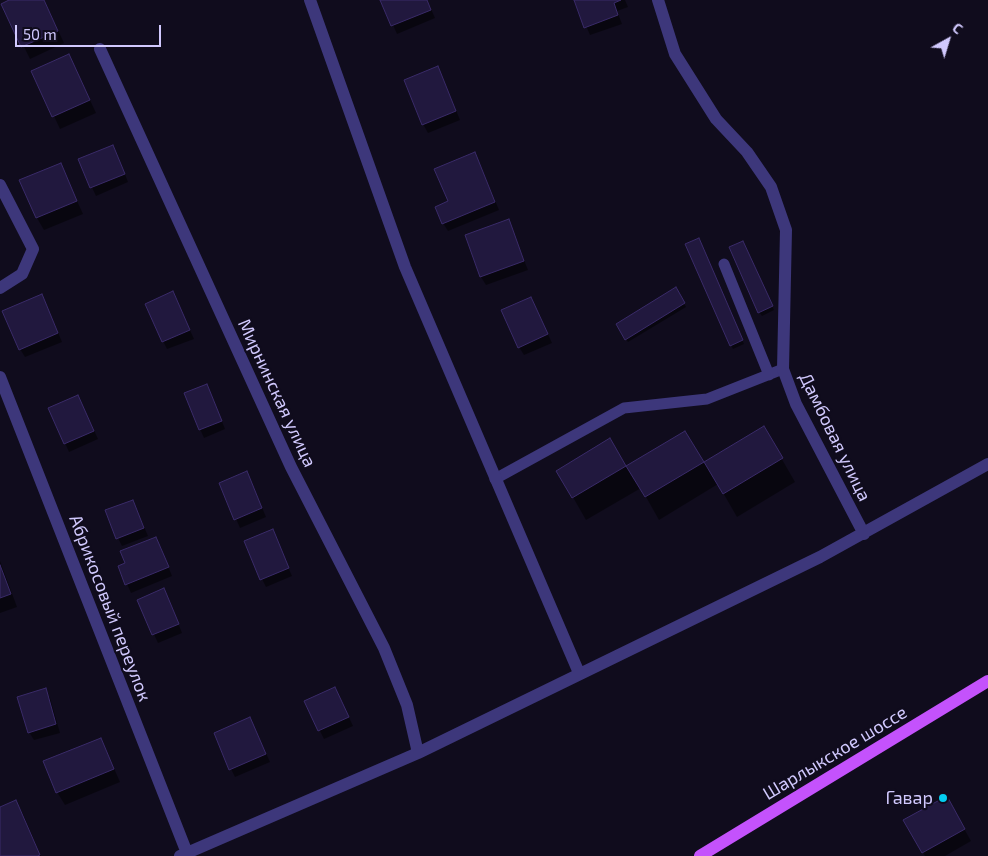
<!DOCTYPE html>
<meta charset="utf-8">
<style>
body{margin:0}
#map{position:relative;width:988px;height:856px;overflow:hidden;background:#100c1d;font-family:"Exo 2",sans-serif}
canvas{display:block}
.north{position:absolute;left:923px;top:15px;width:50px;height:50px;-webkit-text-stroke:4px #100c1d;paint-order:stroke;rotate:39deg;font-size:14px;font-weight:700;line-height:20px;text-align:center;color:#d1c9fe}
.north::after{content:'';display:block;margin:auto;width:18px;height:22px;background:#d1c9fe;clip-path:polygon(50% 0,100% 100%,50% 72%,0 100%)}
.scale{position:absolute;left:15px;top:25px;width:146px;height:22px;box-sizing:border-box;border:2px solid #d1c9fe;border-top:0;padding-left:6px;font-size:15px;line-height:18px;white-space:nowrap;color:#d1c9fe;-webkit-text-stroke:4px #100c1d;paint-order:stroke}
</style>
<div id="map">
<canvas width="988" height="856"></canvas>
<div class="north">С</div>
<div class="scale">50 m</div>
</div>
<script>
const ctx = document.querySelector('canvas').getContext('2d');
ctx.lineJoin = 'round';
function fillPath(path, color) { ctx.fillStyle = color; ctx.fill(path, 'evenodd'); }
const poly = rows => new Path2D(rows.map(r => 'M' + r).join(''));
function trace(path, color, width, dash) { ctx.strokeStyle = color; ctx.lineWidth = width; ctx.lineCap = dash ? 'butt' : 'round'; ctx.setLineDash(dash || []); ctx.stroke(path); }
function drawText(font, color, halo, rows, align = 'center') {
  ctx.font = font + ' "Exo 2",sans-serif'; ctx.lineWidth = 4.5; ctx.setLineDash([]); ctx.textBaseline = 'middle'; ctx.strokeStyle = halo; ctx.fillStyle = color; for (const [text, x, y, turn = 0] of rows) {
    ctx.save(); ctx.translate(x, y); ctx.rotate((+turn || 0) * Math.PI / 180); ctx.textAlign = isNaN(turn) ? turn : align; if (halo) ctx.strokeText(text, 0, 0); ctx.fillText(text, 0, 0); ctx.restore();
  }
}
fillPath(poly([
 [12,0,44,0,64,43,30,59,3,4],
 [382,0,427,0,435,18,397,34],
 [575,0,625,0,628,7,617,11,622,24,590,35],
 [69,55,96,113,60,129,33,71],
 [442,76,460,120,428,133,423,124],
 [117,154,128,182,96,196,79,160],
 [479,162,499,210,448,231,443,223,450,202],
 [60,164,83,214,44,230,37,218],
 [508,221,528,270,486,285,481,277],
 [700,243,744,344,733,349,731,345],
 [745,246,774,310,762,316,759,312],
 [675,289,686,307,628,342,617,325],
 [173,293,194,339,167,349,163,341],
 [531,298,552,343,524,355,519,347],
 [46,304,62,342,25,357,20,349],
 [211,394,225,429,204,438,200,429],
 [78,396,98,439,69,452,65,443],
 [764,428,795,482,737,517,718,484,659,520,641,488,586,520,558,471,610,440,626,467,684,432,703,463],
 [251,481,266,517,240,528,221,484],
 [133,501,148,536,122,546,118,538],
 [272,531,292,576,266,587,262,579],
 [160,546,172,576,131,593,119,566],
 [0,561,17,607,0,613],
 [168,598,182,633,158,643,138,600],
 [45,690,50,698,60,733,34,740,29,732],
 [339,696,353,726,324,739,305,701],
 [254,727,270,762,235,777,231,769],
 [101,739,120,782,65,805,57,792],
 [946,797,971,841,945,856,925,856,905,821],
 [15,802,23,814,41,856,0,856,0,809]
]), '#0007');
const building = poly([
 [9,0,44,0,58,31,21,47,1,4,9,0],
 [380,0,427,0,431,10,391,26,380,0],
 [574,0,621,0,614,3,618,15,584,28,574,0],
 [69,54,90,100,52,117,31,71,69,54],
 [438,66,456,111,422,125,404,80,438,66],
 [113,145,125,174,90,188,78,159,113,145],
 [475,152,495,202,442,224,435,207,448,201,434,169,475,152],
 [61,163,77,201,36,218,19,180,61,163],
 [509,219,524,261,480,277,465,235,509,219],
 [699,238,743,340,730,346,685,244,699,238],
 [743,241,773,306,758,313,729,247,743,241],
 [676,287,685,303,625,340,616,324,676,287],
 [173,291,190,330,162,342,145,304,173,291],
 [42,294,58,333,19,350,2,311,42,294],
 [531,297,548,334,518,348,501,310,531,297],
 [207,384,222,421,199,430,184,393,207,384],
 [78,395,94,431,64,444,48,408,78,395],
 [764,426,783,458,723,494,704,462,764,426],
 [685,431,704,462,645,497,626,466,685,431],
 [610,438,626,466,572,498,556,471,610,438],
 [247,471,262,508,234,520,219,483,247,471],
 [133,500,144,528,116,539,105,510,133,500],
 [273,529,289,568,260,580,244,541,273,529],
 [156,537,169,567,125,585,118,566,125,563,120,551,156,537],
 [0,565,11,594,0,598,0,565],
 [164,588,179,624,152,635,137,600,164,588],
 [335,687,349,717,318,731,304,701,335,687],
 [46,688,56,724,28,733,17,697,46,688],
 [250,717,266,754,229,770,214,733,250,717],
 [101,738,114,769,56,793,43,761,101,738],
 [947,796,965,829,922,853,903,820,947,796],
 [16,800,40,855,37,856,0,856,0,807,16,800]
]);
fillPath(building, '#21183e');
trace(building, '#3a2b69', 1);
trace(poly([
 [724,264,769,375],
 [495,479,624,408,707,399,783,369]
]), '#3d377b', 11);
trace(poly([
 [310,0,405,267,579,673],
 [658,0,675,54,716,119,747,152,771,187,786,230,783,369,796,404,864,534],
 [100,49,291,467,384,648,407,705,418,753],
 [0,185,33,249,22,274,0,288],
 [0,377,187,853],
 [180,856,418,753,820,557,988,464]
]), '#3d377b', 12);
trace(poly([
 [700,856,988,681]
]), '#c452fc', 12);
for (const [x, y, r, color] of [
 [943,798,5,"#04cdef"]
]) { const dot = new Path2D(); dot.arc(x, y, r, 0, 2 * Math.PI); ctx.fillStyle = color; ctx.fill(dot); trace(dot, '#100c1d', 2); }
drawText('18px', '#d1c9fe', '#100c1d', [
 ["Мирнинская улица",277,393,65],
 ["Дамбовая улица",835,437,64],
 ["Абрикосовый переулок",110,608,69],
 ["Шарлыкское шоссе",835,753,-31]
]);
drawText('18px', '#d1c9fe', '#100c1d', [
 ["Гавар",933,798]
], 'right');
</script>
